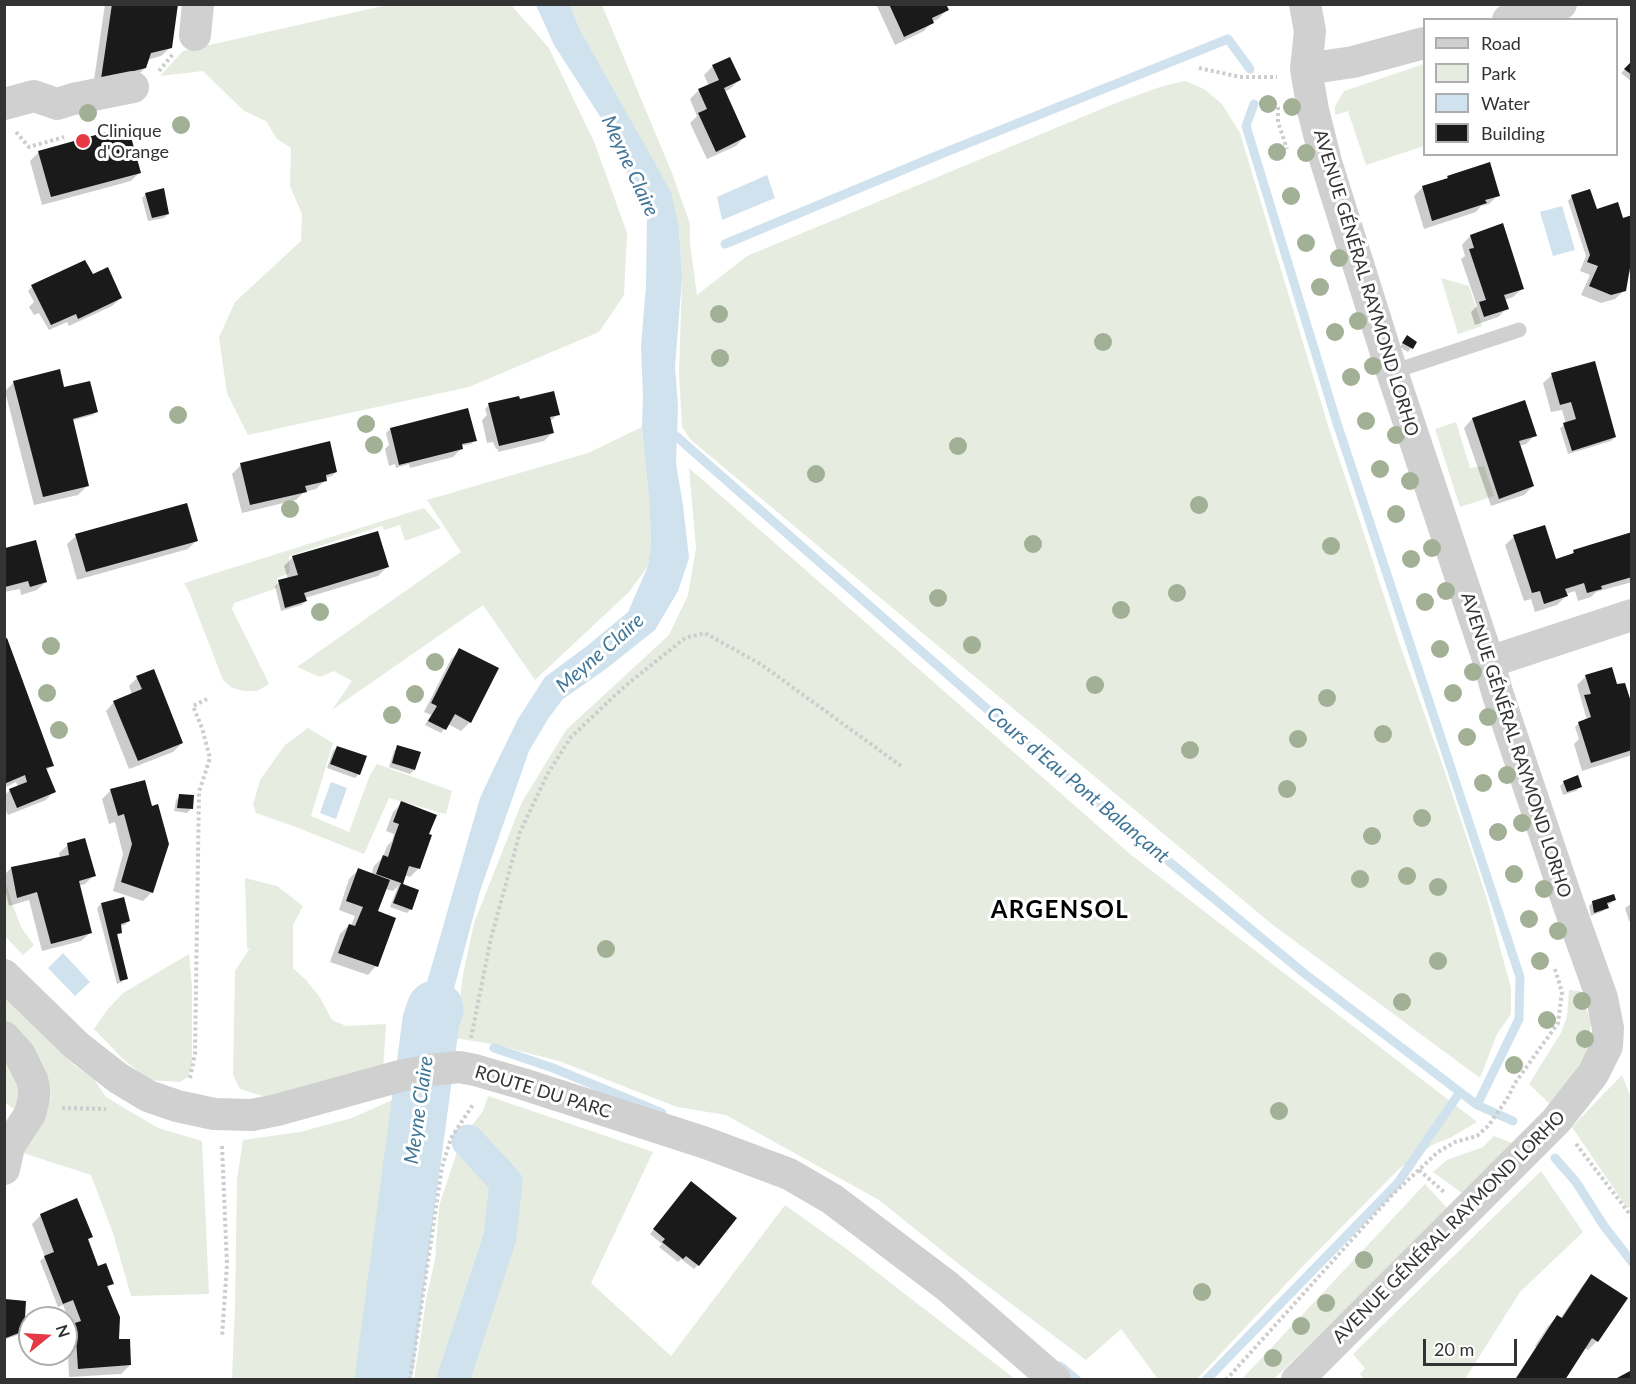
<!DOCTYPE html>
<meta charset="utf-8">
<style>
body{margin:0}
#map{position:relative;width:1636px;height:1384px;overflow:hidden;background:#fff;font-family:Lato,sans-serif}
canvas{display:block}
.frame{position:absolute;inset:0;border:6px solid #333;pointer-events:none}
.legend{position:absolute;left:1423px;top:18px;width:195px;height:138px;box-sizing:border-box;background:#fff;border:2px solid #adadad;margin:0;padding:8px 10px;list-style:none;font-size:18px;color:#333}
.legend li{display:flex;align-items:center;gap:12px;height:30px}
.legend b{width:30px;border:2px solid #adadad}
.north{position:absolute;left:18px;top:1306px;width:60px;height:60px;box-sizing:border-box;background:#fff;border:2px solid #adadad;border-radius:50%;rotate:72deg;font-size:16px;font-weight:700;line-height:24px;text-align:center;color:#333}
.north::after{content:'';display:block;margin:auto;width:21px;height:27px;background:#e63946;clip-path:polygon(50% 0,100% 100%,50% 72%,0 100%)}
.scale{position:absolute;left:1423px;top:1339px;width:94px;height:27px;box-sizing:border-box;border:3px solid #333;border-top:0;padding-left:8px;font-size:18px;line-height:21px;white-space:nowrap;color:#333;-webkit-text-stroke:4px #fff;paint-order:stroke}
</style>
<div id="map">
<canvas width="1636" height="1384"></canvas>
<div class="frame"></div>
<ul class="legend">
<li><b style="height:8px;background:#d0d0d0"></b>Road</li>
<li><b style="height:16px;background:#e6ecdf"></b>Park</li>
<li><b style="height:16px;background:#cfe2ee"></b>Water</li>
<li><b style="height:16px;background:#1a1a1a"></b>Building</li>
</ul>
<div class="north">N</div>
<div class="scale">20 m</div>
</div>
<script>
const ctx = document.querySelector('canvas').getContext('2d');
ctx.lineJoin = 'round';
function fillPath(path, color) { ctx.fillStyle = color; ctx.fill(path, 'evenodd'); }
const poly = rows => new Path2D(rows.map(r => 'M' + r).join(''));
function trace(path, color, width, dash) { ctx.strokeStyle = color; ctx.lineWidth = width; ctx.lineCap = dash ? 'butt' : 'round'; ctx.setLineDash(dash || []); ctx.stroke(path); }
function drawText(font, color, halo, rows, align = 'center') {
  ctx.font = font + ' Lato,sans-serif'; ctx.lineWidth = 6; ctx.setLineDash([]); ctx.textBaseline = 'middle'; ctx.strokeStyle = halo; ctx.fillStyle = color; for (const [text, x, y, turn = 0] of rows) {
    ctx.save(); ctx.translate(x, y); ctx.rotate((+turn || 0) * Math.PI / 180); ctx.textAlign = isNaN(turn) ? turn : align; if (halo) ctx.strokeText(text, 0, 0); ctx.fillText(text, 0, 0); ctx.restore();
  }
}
fillPath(poly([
 [387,5,511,5,549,48,595,144,627,233,624,295,599,332,469,387,248,435,227,393,219,337,235,302,301,241,302,214,290,186,291,148,277,139,266,121,244,111,203,71,160,76,183,51],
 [570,5,602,5,672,173,690,224,690,243,697,295,747,256,1116,103,1163,86,1185,81,1204,89,1222,104,1240,133,1329,429,1353,500,1398,639,1445,772,1486,896,1511,988,1511,1014,1497,1034,1480,1078,1273,925,691,440,682,427,679,373,682,278,679,228,580,30],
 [1424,64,1424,146,1366,165,1348,111,1335,115,1335,106,1344,91],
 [1441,278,1469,286,1482,326,1458,334],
 [1456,422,1470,468,1484,466,1494,496,1460,507,1435,429],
 [642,427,649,498,651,540,648,566,629,592,535,680,483,605,332,710,352,681,334,671,320,677,297,667,461,552,427,500,588,453],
 [689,468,1130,854,1477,1122,1450,1138,1434,1144,1400,1168,1300,1269,1197,1379,1158,1379,1121,1329,1086,1360,965,1269,879,1200,726,1115,677,1107,559,1061,492,1044,455,1038,463,975,474,923,522,802,566,730,669,635,688,595,696,548],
 [424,508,441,528,405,541,400,525,384,530,382,526,289,556,290,573,277,578,277,588,234,603,232,609,269,684,257,691,243,691,231,687,223,680,189,592,184,583],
 [308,728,333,743,311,816,349,832,370,775,377,764,452,791,446,814,389,798,364,854,296,827,256,813,253,805,260,780,285,745],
 [4,877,13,906,21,927,34,945,23,955,5,936],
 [245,878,277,886,303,906,293,925,293,968,306,980,319,996,332,1020,346,1026,386,1024,383,1070,266,1097,240,1089,233,1075,235,971,250,948,247,949],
 [189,954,192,987,192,1066,188,1077,180,1082,149,1080,123,1059,94,1029,107,1010,123,993],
 [1569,990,1580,991,1591,1021,1588,1051,1569,1083,1551,1105,1529,1084,1561,1033,1567,1016],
 [4,997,74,1065,94,1079,106,1097,158,1128,202,1141,209,1294,131,1296,113,1233,91,1175,23,1153,51,1100,48,1079,45,1068,39,1057,5,1022],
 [4,1057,22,1076,16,1111,5,1102],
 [1622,1075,1630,1095,1632,1095,1632,1206,1627,1208,1572,1127],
 [406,1094,402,1172,380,1320,369,1379,232,1379,235,1305,237,1180,243,1140,300,1132,352,1118],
 [488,1096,653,1152,591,1283,671,1356,785,1205,848,1250,1015,1379,414,1379,421,1335,426,1299,435,1260,439,1206,457,1152,473,1124,483,1111],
 [1494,1136,1512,1143,1462,1193,1433,1172,1447,1160,1483,1147],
 [1541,1171,1583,1232,1520,1292,1465,1379,1364,1379,1360,1374,1365,1368,1353,1354],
 [1425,1184,1448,1209,1274,1379,1241,1380]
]), '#e6ecdf');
fillPath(poly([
 [536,5,570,5,580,30,671,192,679,228,682,278,675,367,678,406,676,463,683,505,689,558,678,591,655,630,606,669,563,699,548,719,529,751,480,891,451,1000,443,1034,444,1050,412,1057,410,1049,413,1023,421,1003,480,798,494,768,518,719,545,677,587,646,628,612,648,566,651,541,649,498,642,427,643,397,641,346,646,286,647,217,603,121,554,45],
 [767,175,775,198,722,220,717,197],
 [1562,206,1575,250,1553,256,1540,212],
 [331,782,347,788,336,819,320,813],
 [63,953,90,982,75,996,48,968]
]), '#cfe2ee');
fillPath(poly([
 [105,4,176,4,171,47,161,56,147,60,145,68,136,77,93,87],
 [876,4,944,4,947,10,938,19,932,22,924,31,895,45],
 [729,59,739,80,730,89,724,92,744,137,736,146,707,159,690,123,697,116,690,99,698,91,709,86,704,75,713,66],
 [1632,63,1632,82,1621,73],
 [39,152,139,173,131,181,42,205,30,161],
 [1474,169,1498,195,1489,204,1481,206,1476,212,1424,229,1414,196,1422,188,1444,181,1448,177],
 [146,194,168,214,164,218,148,221,142,198],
 [1572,196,1596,210,1622,220,1632,217,1632,272,1627,273,1625,290,1615,299,1601,303,1581,295,1590,275,1580,271,1586,256,1568,201],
 [1470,236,1522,289,1513,297,1504,300,1507,308,1498,317,1475,325,1471,312,1477,306,1461,259,1465,256,1462,245],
 [32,287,121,298,112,306,69,326,67,322,49,330,39,313,34,315,29,307,34,302,28,291],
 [1407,337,1415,343,1408,352,1400,347],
 [1552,375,1615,437,1611,441,1568,454,1560,428,1566,424,1562,410,1551,412,1543,383],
 [14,382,63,390,97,411,93,415,71,421,87,486,78,495,34,505,5,391],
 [519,401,558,414,550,422,553,432,544,441,498,452,498,449,496,449,493,442,487,443,482,420,487,415,485,409,489,405],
 [1524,402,1535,435,1526,444,1519,446,1533,486,1524,495,1491,506,1464,428,1472,419],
 [467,410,475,440,471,444,461,446,462,448,453,457,410,468,409,464,396,468,395,464,389,466,385,449,389,445,386,433,390,429],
 [241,465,336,472,332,476,325,478,325,480,316,489,304,492,296,500,242,513,232,474],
 [1632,534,1632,582,1596,592,1591,597,1578,601,1575,591,1566,594,1566,596,1557,605,1535,612,1531,599,1524,601,1505,545,1514,537,1555,561,1568,557,1574,551],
 [76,536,197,540,188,549,77,580,67,544],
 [35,542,46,582,37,590,21,595,20,589,4,592,4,550],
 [293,557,387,567,378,576,305,598,305,601,302,605,281,611,275,586,279,582,288,579,284,566],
 [4,641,52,765,46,771,54,791,46,800,8,815,4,807,4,796,10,790,18,787,16,782,4,788],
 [460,650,470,722,461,731,448,724,441,733,425,725,431,715,424,712,451,659],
 [1586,676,1616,686,1632,710,1632,755,1582,771,1574,744,1579,739,1575,727,1579,723,1587,720,1577,685],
 [137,678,182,743,173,752,129,769,106,711,114,702,132,695,129,686],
 [337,747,359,774,355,778,327,768,333,751],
 [398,747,419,753,414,770,410,774,389,767,394,751],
 [1564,782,1580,787,1576,791,1563,795,1560,786],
 [111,790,150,808,152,892,143,901,113,891,123,854,115,822,109,824,102,799],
 [180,796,191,809,187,813,174,811,176,800],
 [402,803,427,836,419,868,410,877,404,875,400,884,417,891,411,909,407,913,390,907,398,886,393,891,385,889,376,912,376,966,368,975,330,962,340,934,349,925,351,926,355,916,339,910,349,879,358,870,371,875,374,866,383,857,387,846,392,841,394,834,386,831,393,812],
 [68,845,94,875,85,884,78,886,90,933,81,941,42,951,29,900,9,906,4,885,4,875,11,868,60,858,59,853],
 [1614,900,1610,904,1606,905,1607,907,1603,911,1591,916,1589,906,1593,902],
 [1632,903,1632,920,1629,921,1625,908],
 [101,904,129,921,125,925,119,926,121,932,116,937,126,978,122,982,117,984,97,908],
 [688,1187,698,1265,694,1269,681,1259,678,1262,659,1247,662,1244,650,1234],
 [41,1215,91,1237,87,1240,97,1268,112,1283,106,1289,117,1341,130,1365,121,1374,69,1377,67,1333,72,1328,63,1305,58,1307,40,1261,45,1257,32,1224],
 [1592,1276,1626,1299,1597,1341,1588,1350,1584,1348,1563,1380,1514,1380,1536,1347,1535,1346,1548,1326,1557,1317,1560,1319,1583,1285],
 [5,1300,23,1318,27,1329,23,1333,4,1340]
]), '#0003');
trace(poly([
 [1254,104,1246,126,1336,420,1520,977,1519,1019,1477,1105],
 [725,244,941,154,1228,39,1250,69],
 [669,430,1027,744,1305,974,1477,1105,1513,1121],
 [494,1048,553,1068,662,1113],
 [1555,1158,1576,1182,1604,1226,1632,1262],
 [1060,1366,1077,1380],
 [1206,1380,1397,1184,1460,1092]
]), '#cfe2ee', 9);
trace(poly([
 [453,1380,500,1237,506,1182,468,1141]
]), '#cfe2ee', 33);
trace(poly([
 [383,1380,431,1021,435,1009]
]), '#cfe2ee', 57);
fillPath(poly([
 [112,4,178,4,172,48,151,53,146,68,101,79],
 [889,4,946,4,949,10,932,18,934,23,904,37],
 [730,57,741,80,724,88,746,137,716,152,698,113,707,109,698,89,719,80,712,65],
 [1632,61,1632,75,1624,69],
 [128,126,141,173,51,197,38,151],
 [1490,162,1500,196,1485,200,1487,203,1432,221,1422,186,1448,178,1447,176],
 [164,188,169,214,152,218,145,193],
 [1590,189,1597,209,1618,202,1623,218,1632,215,1632,267,1630,268,1626,291,1611,295,1589,286,1598,266,1587,262,1590,255,1571,195],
 [1503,223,1524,289,1504,295,1509,309,1484,317,1479,302,1486,300,1469,249,1474,248,1470,235],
 [85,260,93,274,108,267,122,298,78,319,76,314,51,325,31,285],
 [1407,335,1417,342,1413,349,1402,343],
 [1595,361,1616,437,1572,451,1563,423,1576,419,1571,402,1560,405,1551,373],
 [60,369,64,387,90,381,98,412,73,419,89,486,43,497,13,381],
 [554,391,560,415,550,417,554,433,499,446,488,403,519,396,520,399],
 [1525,400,1537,436,1519,441,1534,486,1499,499,1472,418],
 [468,408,477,441,462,444,463,449,399,465,390,428],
 [330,441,337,472,326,475,327,481,305,486,307,492,250,505,240,463],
 [187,503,198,541,86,572,75,534],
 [1545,525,1556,559,1574,553,1573,550,1632,532,1632,577,1601,586,1602,589,1587,593,1584,583,1565,589,1568,596,1544,604,1540,591,1532,593,1513,535],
 [378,531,389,567,304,593,307,601,285,608,278,580,298,575,292,556],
 [36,540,47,582,30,587,28,581,5,587,5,548],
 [7,638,54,766,46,768,56,792,17,808,9,789,27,782,25,775,4,784,4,639],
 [459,648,499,668,471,723,455,714,446,730,428,721,437,706,431,703],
 [1612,667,1617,684,1625,683,1632,705,1632,750,1591,763,1578,722,1591,717,1584,695,1591,694,1585,675],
 [154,669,183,743,138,761,113,701,142,689,136,676],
 [397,745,421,752,415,770,392,763],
 [337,746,367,756,360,775,330,764],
 [1578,775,1582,787,1567,792,1563,781],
 [145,780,152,806,158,804,169,844,153,893,121,882,132,844,124,814,118,816,110,789],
 [179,794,194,795,193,809,177,808],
 [401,801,437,815,429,834,432,835,420,869,409,866,403,884,419,890,412,910,393,903,401,883,376,874,383,855,388,857,395,835,399,824,393,822],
 [85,838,96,876,79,881,92,933,51,944,37,892,17,898,11,867,69,855,67,843],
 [358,868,390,880,378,911,396,918,378,967,338,953,349,924,355,926,363,907,346,901],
 [1614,894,1616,900,1607,903,1609,908,1594,913,1592,901],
 [124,897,130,921,121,924,122,933,117,934,128,979,120,981,101,903],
 [691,1181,737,1218,699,1266,686,1256,683,1259,662,1242,665,1239,653,1229],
 [77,1198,93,1237,88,1239,98,1266,106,1263,114,1284,107,1286,120,1317,119,1339,130,1339,131,1365,78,1369,75,1323,81,1321,73,1300,63,1304,44,1256,54,1252,40,1214],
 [1591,1274,1628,1298,1598,1342,1592,1338,1565,1380,1515,1380,1557,1315,1562,1318],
 [5,1299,26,1301,25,1318,29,1329,6,1338,4,1334],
 [1632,1370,1632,1380,1618,1380,1617,1378]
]), '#1a1a1a');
trace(poly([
 [1199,68,1240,77,1277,77],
 [159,71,173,54],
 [1278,107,1278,122,1287,149],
 [16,132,29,147,64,137],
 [471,1038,491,938,505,887,520,832,547,775,571,737,625,686,685,638,705,633,762,665,901,766],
 [190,1078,195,1054,199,792,210,758,202,728,193,706,207,699],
 [62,1108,106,1109],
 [1576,1144,1632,1217],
 [222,1146,227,1264,222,1337],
 [1419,1170,1444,1192],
 [409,1380,412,1369,442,1167,451,1138,474,1103],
 [1226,1380,1392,1195,1438,1152,1455,1142,1477,1136,1489,1125,1507,1099,1515,1083,1558,1023,1562,992,1554,966]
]), '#cdcdcd', 4, [3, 3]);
trace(poly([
 [1392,372,1519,330]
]), '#d0d0d0', 15);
trace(poly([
 [1508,20,1561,4],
 [195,35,198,4],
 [1306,69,1353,62,1424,43],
 [4,104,34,96,57,104,73,99,133,87],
 [1489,662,1632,615],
 [4,975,77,1046,118,1078,148,1096,177,1106,214,1114,252,1115,277,1110,400,1076,431,1070,459,1067,475,1070,523,1084,706,1143,789,1174,832,1199,947,1286,1055,1380],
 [4,1037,20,1055,32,1079,34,1088,34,1098,30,1114,9,1146,4,1169],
 [1297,1380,1556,1121,1593,1074,1607,1046,1608,1028,1602,998,1568,903,1497,692,1489,662,1392,372,1326,162,1313,110,1306,69,1310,31,1305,4]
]), '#d0d0d0', 32);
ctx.fillStyle = '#a2b095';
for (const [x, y] of [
 [1268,104],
 [1292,107],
 [88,113],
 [181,125],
 [1277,152],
 [1306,153],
 [1291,196],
 [1306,243],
 [1339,258],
 [1320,287],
 [719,314],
 [1358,321],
 [1335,332],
 [1103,342],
 [720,358],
 [1373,366],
 [1351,377],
 [178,415],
 [1366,421],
 [366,424],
 [1396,435],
 [374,445],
 [958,446],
 [1380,469],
 [816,474],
 [1410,481],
 [1199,505],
 [290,509],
 [1396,514],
 [1033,544],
 [1331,546],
 [1432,548],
 [1411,559],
 [1446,591],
 [1177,593],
 [938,598],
 [1425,602],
 [1121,610],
 [320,612],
 [972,645],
 [51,646],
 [1440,649],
 [435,662],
 [1473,672],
 [1095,685],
 [47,693],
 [1453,693],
 [415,694],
 [1327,698],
 [392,715],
 [1488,717],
 [59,730],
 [1383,734],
 [1467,737],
 [1298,739],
 [1190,750],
 [1507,775],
 [1483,783],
 [1287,789],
 [1422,818],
 [1522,823],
 [1498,832],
 [1372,836],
 [1514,874],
 [1407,876],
 [1360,879],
 [1438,887],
 [1544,889],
 [1529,919],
 [1558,931],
 [606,949],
 [1438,961],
 [1540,961],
 [1582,1001],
 [1402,1002],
 [1547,1020],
 [1585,1039],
 [1514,1065],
 [1279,1111],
 [1364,1260],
 [1202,1292],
 [1326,1303],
 [1301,1326],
 [1273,1358]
]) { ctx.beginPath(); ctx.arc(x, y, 9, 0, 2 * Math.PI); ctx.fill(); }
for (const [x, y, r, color] of [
 [83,141,8,"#e63946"]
]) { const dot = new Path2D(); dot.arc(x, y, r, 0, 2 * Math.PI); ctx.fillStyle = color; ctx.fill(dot); trace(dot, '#fff', 2); }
drawText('18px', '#333', '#fff', [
 ["Clinique",97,131],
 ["d'Orange",97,152]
], 'left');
drawText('18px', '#333', '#fff', [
 ["AVENUE GÉNÉRAL RAYMOND LORHO",1366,283,73],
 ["AVENUE GÉNÉRAL RAYMOND LORHO",1516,745,72],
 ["ROUTE DU PARC",543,1092,17],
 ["AVENUE GÉNÉRAL RAYMOND LORHO",1449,1227,-45]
]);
drawText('italic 20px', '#3f7597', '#fff', [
 ["Meyne Claire",630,166,65],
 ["Meyne Claire",600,653,-41],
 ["Cours d'Eau Pont Balançant",1078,785,40],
 ["Meyne Claire",419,1110,-82]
]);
ctx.letterSpacing = '1.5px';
drawText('bold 24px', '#000', '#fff', [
 ["ARGENSOL",1060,910]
]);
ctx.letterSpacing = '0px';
</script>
